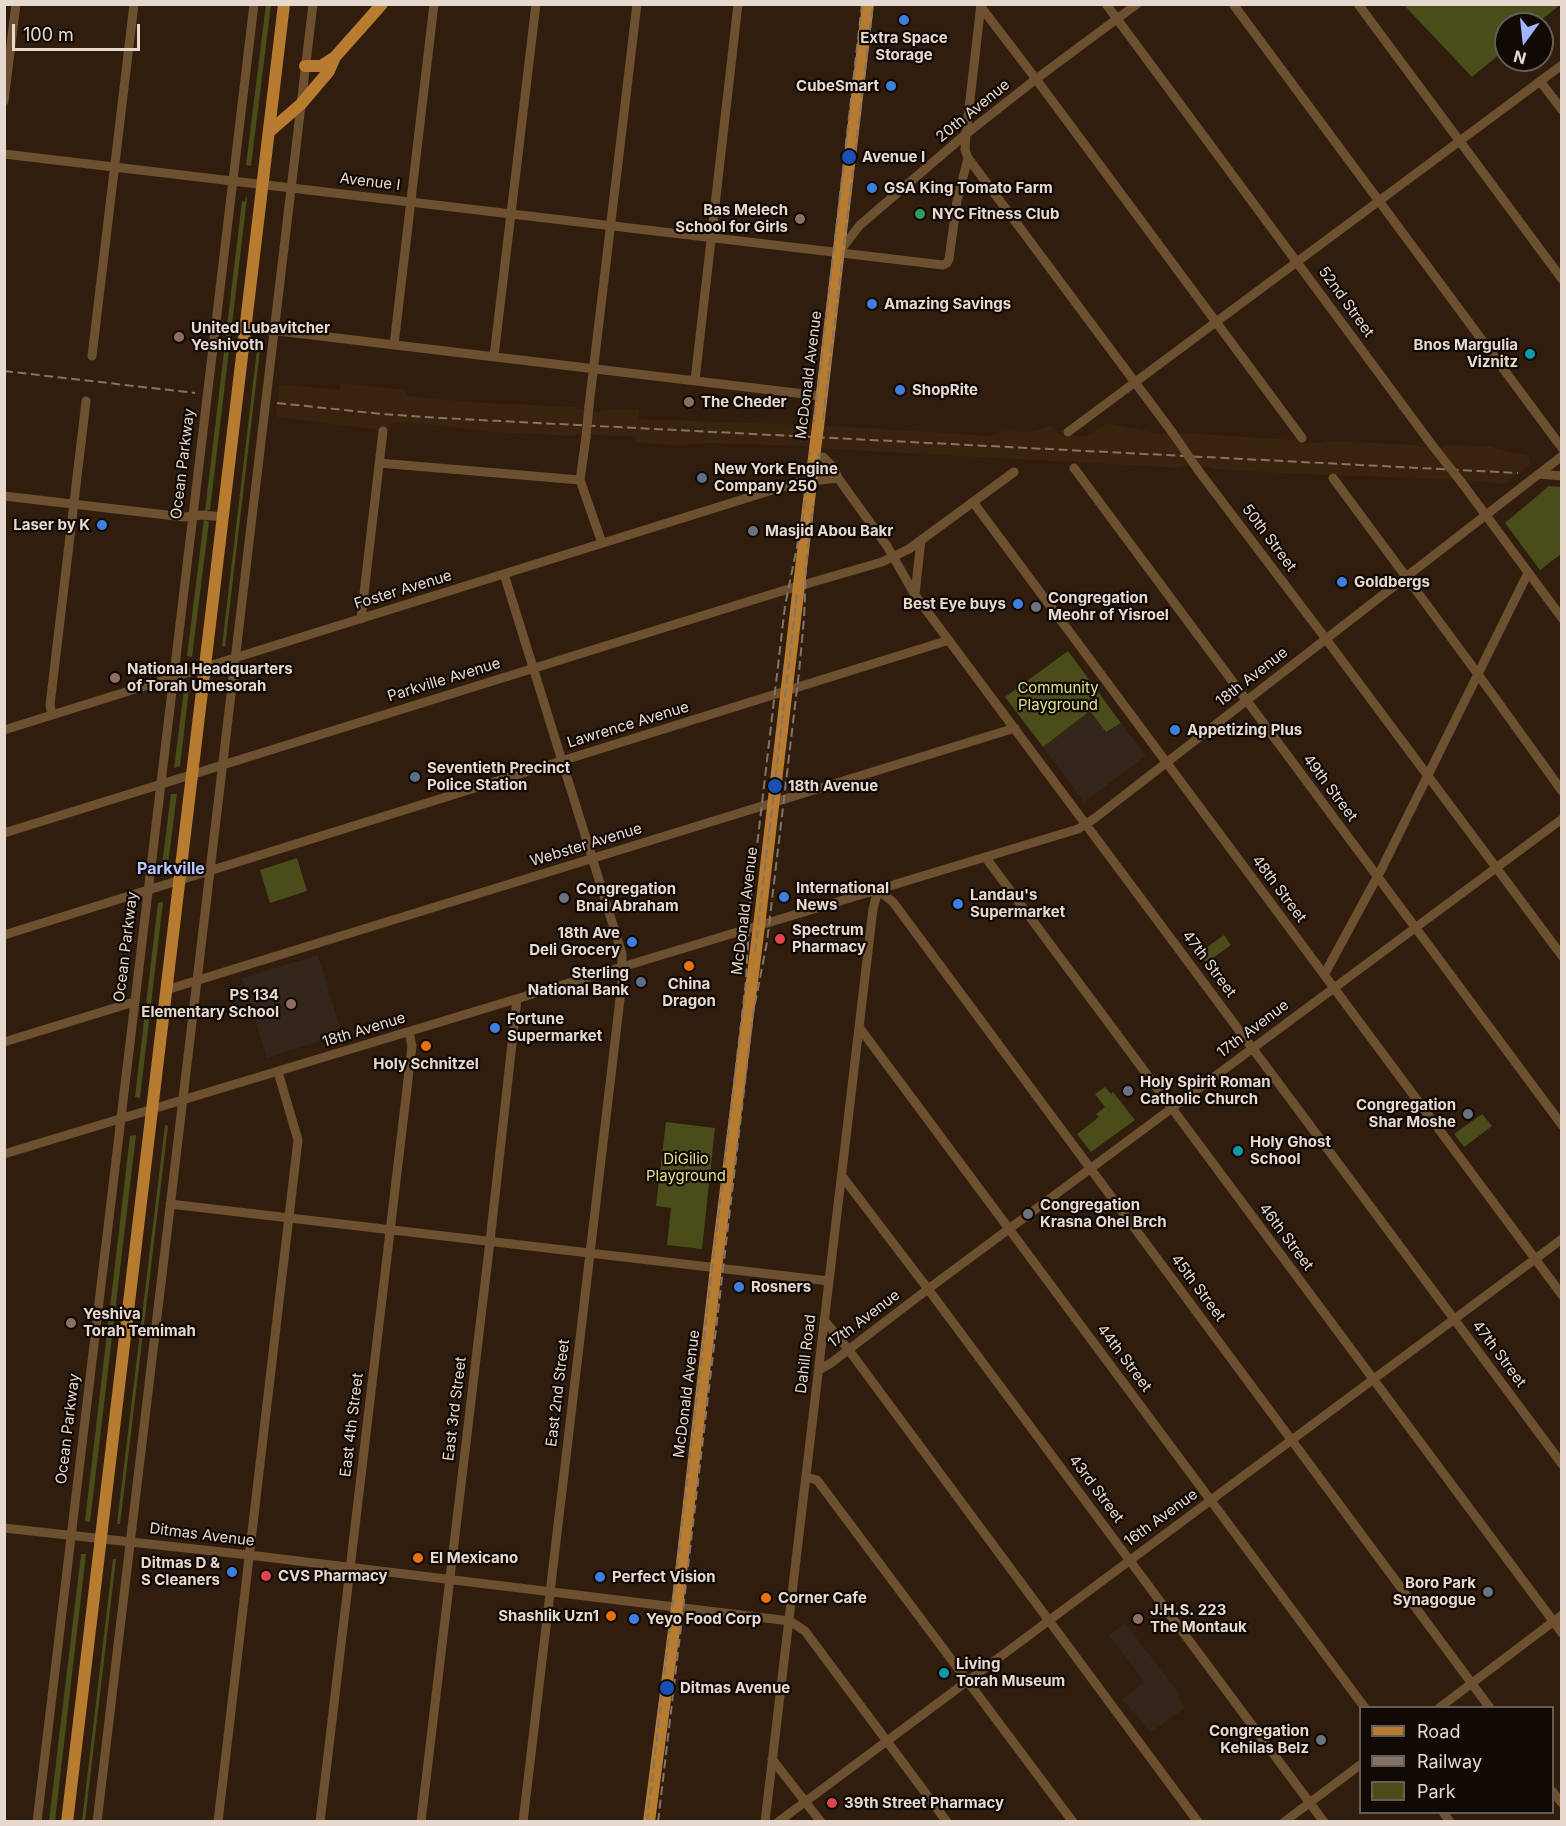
<!DOCTYPE html>
<style>
body{margin:0}
#map{position:relative;width:1566px;height:1826px;overflow:hidden;background:#301d0e;font-family:Inter,sans-serif}
canvas{display:block}
.frame{position:absolute;inset:0;border:6px solid #e6d9d0;pointer-events:none}
.legend{position:absolute;left:1359px;top:1706px;width:195px;height:108px;box-sizing:border-box;background:#110904;border:2px solid #665c56;margin:0;padding:8px 10px;list-style:none;font-size:18px;color:#e6d9d0}
.legend li{display:flex;align-items:center;gap:12px;height:30px}
.legend b{width:30px;border:2px solid #665c56}
.north{position:absolute;left:1494px;top:12px;width:60px;height:60px;box-sizing:border-box;background:#110904;border:2px solid #665c56;border-radius:50%;rotate:195deg;font-size:16px;font-weight:700;line-height:24px;text-align:center;color:#e6d9d0}
.north::after{content:'';display:block;margin:auto;width:21px;height:27px;background:#a1b3fd;clip-path:polygon(50% 0,100% 100%,50% 72%,0 100%)}
.scale{position:absolute;left:12px;top:24px;width:128px;height:27px;box-sizing:border-box;border:3px solid #e6d9d0;border-top:0;padding-left:8px;font-size:18px;line-height:21px;white-space:nowrap;color:#e6d9d0;-webkit-text-stroke:4px #110904;paint-order:stroke}
</style>
<div id="map">
<canvas width="1566" height="1826"></canvas>
<div class="frame"></div>
<ul class="legend">
<li><b style="height:8px;background:#b87c30"></b>Road</li>
<li><b style="height:8px;background:#847367"></b>Railway</li>
<li><b style="height:16px;background:#494d19"></b>Park</li>
</ul>
<div class="north">N</div>
<div class="scale">100 m</div>
</div>
<script>
const ctx = document.querySelector('canvas').getContext('2d');
ctx.lineJoin = 'round';
function fillPath(path, color) { ctx.fillStyle = color; ctx.fill(path, 'evenodd'); }
const poly = rows => new Path2D(rows.map(r => 'M' + r).join(''));
function trace(path, color, width, dash) { ctx.strokeStyle = color; ctx.lineWidth = width; ctx.lineCap = dash ? 'butt' : 'round'; ctx.setLineDash(dash || []); ctx.stroke(path); }
function drawText(font, color, halo, rows, align = 'center') {
  ctx.font = font + ' Inter,sans-serif'; ctx.lineWidth = 4.5; ctx.setLineDash([]); ctx.textBaseline = 'middle'; ctx.strokeStyle = halo; ctx.fillStyle = color; for (const [text, x, y, turn = 0] of rows) {
    ctx.save(); ctx.translate(x, y); ctx.rotate((+turn || 0) * Math.PI / 180); ctx.textAlign = isNaN(turn) ? turn : align; if (halo) ctx.strokeText(text, 0, 0); ctx.fillText(text, 0, 0); ctx.restore();
  }
}
fillPath(poly([
 [340,383,406,390,407,396,470,402,575,407,579,409,598,412,602,410,639,409,639,419,836,426,991,436,1004,431,1030,432,1052,425,1060,435,1088,436,1108,423,1161,434,1187,433,1294,440,1308,443,1324,443,1326,441,1356,442,1417,445,1426,448,1441,447,1446,445,1491,446,1497,449,1529,456,1531,464,1504,484,1465,480,1298,474,1215,469,1210,467,1183,466,1181,468,830,449,801,446,707,443,679,446,637,442,637,437,576,434,574,436,493,432,414,423,392,423,391,431,276,417,279,384,339,390]
]), '#39220e');
fillPath(poly([
 [1090,711,1108,732,1121,723,1146,756,1084,802,1043,747],
 [318,955,342,1034,267,1058,242,978],
 [1125,1623,1180,1695,1178,1698,1185,1708,1151,1732,1122,1699,1144,1682,1109,1635]
]), '#34251a');
fillPath(poly([
 [266,4,271,5,251,166,246,165],
 [1404,5,1560,5,1536,24,1506,24,1506,49,1472,77],
 [246,197,247,198,210,510,205,511,242,201,245,202],
 [258,341,261,341,225,647,222,646],
 [1549,486,1561,487,1561,554,1540,570,1505,523],
 [204,519,209,522,192,657,187,656],
 [1068,651,1121,723,1106,732,1090,711,1043,747,1005,697],
 [189,689,180,766,174,768,184,690],
 [171,794,177,794,167,872,161,873],
 [297,858,307,891,270,903,260,870],
 [163,902,140,1098,135,1097,158,903],
 [1224,935,1231,945,1206,963,1199,953],
 [1105,1087,1111,1094,1113,1092,1135,1120,1091,1152,1077,1134,1099,1117,1096,1114,1105,1107,1095,1094],
 [1482,1114,1492,1126,1464,1147,1454,1134],
 [666,1122,715,1128,702,1249,667,1245,671,1208,656,1206],
 [165,1125,168,1126,120,1524,117,1524],
 [136,1135,90,1522,85,1521,130,1136],
 [81,1554,86,1554,55,1821,49,1821],
 [113,1559,116,1559,85,1821,82,1821]
]), '#494d19');
trace(poly([
 [981,4,966,134,965,150,968,158,1172,432],
 [1106,4,1432,445],
 [1233,4,1562,448],
 [1358,4,1562,279],
 [981,7,1036,79,1302,438],
 [1540,81,1562,110],
 [4,101,16,4],
 [4,154,943,265,947,263,949,259,957,201,968,158],
 [839,252,860,225,966,134,1036,79,1137,4],
 [245,327,821,396],
 [394,345,434,4],
 [92,356,134,4],
 [494,356,536,4],
 [695,380,738,4],
 [589,406,637,4],
 [1068,432,1562,65],
 [586,437,580,480,602,543],
 [814,457,823,457,834,468,838,478,887,546,915,595,1562,1464],
 [379,463,580,480],
 [1074,468,1562,1125],
 [1198,470,1326,639,1562,956],
 [1539,474,1562,476],
 [1333,478,1472,666,1562,791],
 [1462,483,1562,618],
 [4,496,184,517,202,515,223,517],
 [973,502,1562,1295],
 [504,574,622,954,622,982,523,1822],
 [915,594,921,540],
 [361,619,383,431],
 [52,715,50,705,86,401],
 [4,730,795,483,838,478],
 [4,833,782,591,882,562,909,549,1014,472],
 [986,858,1562,1633],
 [4,935,949,640],
 [1324,975,1381,870,1528,573],
 [166,990,1015,728],
 [859,1027,1365,1708],
 [4,1042,134,1002],
 [4,1154,1078,829,1095,818,1562,456],
 [842,1176,928,1289,1324,1822],
 [170,1204,829,1281],
 [825,1321,848,1349,1198,1822],
 [819,1370,831,1363,928,1289,1562,819],
 [806,1477,817,1480,1073,1822],
 [4,1528,249,1555,790,1621,805,1631,947,1822],
 [1439,1708,1562,1615],
 [772,1759,821,1822],
 [1552,1791,1562,1803],
 [1443,1812,1450,1822],
 [37,1822,254,4],
 [97,1822,313,4],
 [218,1822,298,1140,278,1072],
 [320,1822,412,1046,409,1032],
 [421,1822,490,1241,517,999],
 [765,1822,873,909,878,890,893,902,1490,1708],
 [778,1822,1562,1239],
 [1284,1822,1360,1765]
]), '#6d502f', 9);
trace(poly([
 [305,66,321,66,335,57,382,4],
 [269,132,301,104,329,71,335,57],
 [818,427,868,4],
 [67,1822,284,4],
 [649,1822,677,1607,716,1268,759,926,815,449]
]), '#b87c30', 12);
trace(poly([
 [4,371,195,393],
 [277,403,382,414,440,418,1518,473],
 [818,460,873,4],
 [755,952,797,594],
 [647,1822,746,981,750,906,785,606,803,517,862,4],
 [658,1822,753,1014,767,942,799,672,804,619,806,566,813,505]
]), '#847367', 2, [9, 4.5]);
trace(poly([
 [1172,432,1198,470],
 [586,437,589,406],
 [1432,445,1462,483]
]), '#6d502f', 9);
trace(poly([
 [815,449,818,427]
]), '#b87c30', 12);
for (const [x, y, r, color] of [
 [904,20,6,"#3f7fe0"],
 [891,86,6,"#3f7fe0"],
 [849,157,8,"#1a4fb4"],
 [872,188,6,"#3f7fe0"],
 [920,214,6,"#2e9e5b"],
 [800,219,6,"#8d6e63"],
 [872,304,6,"#3f7fe0"],
 [179,337,6,"#8d6e63"],
 [1530,354,6,"#0f9aa8"],
 [900,390,6,"#3f7fe0"],
 [689,402,6,"#8d6e63"],
 [702,478,6,"#5c6f8a"],
 [102,525,6,"#3f7fe0"],
 [753,531,6,"#6b7280"],
 [1342,582,6,"#3f7fe0"],
 [1018,604,6,"#3f7fe0"],
 [1036,607,6,"#6b7280"],
 [115,678,6,"#8d6e63"],
 [1175,730,6,"#3f7fe0"],
 [415,777,6,"#5c6f8a"],
 [775,786,8,"#1a4fb4"],
 [784,897,6,"#3f7fe0"],
 [564,898,6,"#6b7280"],
 [958,904,6,"#3f7fe0"],
 [780,939,6,"#e0444e"],
 [632,942,6,"#3f7fe0"],
 [689,966,6,"#e8710a"],
 [641,982,6,"#5c6f8a"],
 [291,1004,6,"#8d6e63"],
 [495,1028,6,"#3f7fe0"],
 [426,1046,6,"#e8710a"],
 [1128,1091,6,"#6b7280"],
 [1468,1114,6,"#6b7280"],
 [1238,1151,6,"#0f9aa8"],
 [1028,1214,6,"#6b7280"],
 [739,1287,6,"#3f7fe0"],
 [71,1323,6,"#8d6e63"],
 [418,1558,6,"#e8710a"],
 [232,1572,6,"#3f7fe0"],
 [266,1576,6,"#e0444e"],
 [600,1577,6,"#3f7fe0"],
 [1488,1592,6,"#6b7280"],
 [766,1598,6,"#e8710a"],
 [611,1616,6,"#e8710a"],
 [634,1619,6,"#3f7fe0"],
 [1138,1619,6,"#8d6e63"],
 [944,1673,6,"#0f9aa8"],
 [667,1688,8,"#1a4fb4"],
 [1321,1740,6,"#6b7280"],
 [832,1803,6,"#e0444e"]
]) { const dot = new Path2D(); dot.arc(x, y, r, 0, 2 * Math.PI); ctx.fillStyle = color; ctx.fill(dot); trace(dot, '#110904', 2); }
drawText('bold 15px', '#e6d9d0', '#110904', [
 ["Extra Space",904,38,"center"],
 ["Storage",904,55,"center"],
 ["CubeSmart",879,86,"right"],
 ["Avenue I",862,157],
 ["GSA King Tomato Farm",884,188],
 ["Bas Melech",788,210,"right"],
 ["School for Girls",788,227,"right"],
 ["NYC Fitness Club",932,214],
 ["Amazing Savings",884,304],
 ["United Lubavitcher",191,328],
 ["Yeshivoth",191,345],
 ["Bnos Margulia",1518,345,"right"],
 ["Viznitz",1518,362,"right"],
 ["ShopRite",912,390],
 ["The Cheder",701,402],
 ["New York Engine",714,469],
 ["Company 250",714,486],
 ["Laser by K",90,525,"right"],
 ["Masjid Abou Bakr",765,531],
 ["Goldbergs",1354,582],
 ["Congregation",1048,598],
 ["Meohr of Yisroel",1048,615],
 ["Best Eye buys",1006,604,"right"],
 ["National Headquarters",127,669],
 ["of Torah Umesorah",127,686],
 ["Appetizing Plus",1187,730],
 ["Seventieth Precinct",427,768],
 ["Police Station",427,785],
 ["18th Avenue",788,786],
 ["International",796,888],
 ["News",796,905],
 ["Congregation",576,889],
 ["Bnai Abraham",576,906],
 ["Landau's",970,895],
 ["Supermarket",970,912],
 ["Spectrum",792,930],
 ["Pharmacy",792,947],
 ["18th Ave",620,933,"right"],
 ["Deli Grocery",620,950,"right"],
 ["Sterling",629,973,"right"],
 ["National Bank",629,990,"right"],
 ["China",689,984,"center"],
 ["Dragon",689,1001,"center"],
 ["PS 134",279,995,"right"],
 ["Elementary School",279,1012,"right"],
 ["Fortune",507,1019],
 ["Supermarket",507,1036],
 ["Holy Schnitzel",426,1064,"center"],
 ["Holy Spirit Roman",1140,1082],
 ["Catholic Church",1140,1099],
 ["Congregation",1456,1105,"right"],
 ["Shar Moshe",1456,1122,"right"],
 ["Holy Ghost",1250,1142],
 ["School",1250,1159],
 ["Congregation",1040,1205],
 ["Krasna Ohel Brch",1040,1222],
 ["Rosners",751,1287],
 ["Yeshiva",83,1314],
 ["Torah Temimah",83,1331],
 ["El Mexicano",430,1558],
 ["Ditmas D &",220,1563,"right"],
 ["S Cleaners",220,1580,"right"],
 ["CVS Pharmacy",278,1576],
 ["Perfect Vision",612,1577],
 ["Boro Park",1476,1583,"right"],
 ["Synagogue",1476,1600,"right"],
 ["Corner Cafe",778,1598],
 ["J.H.S. 223",1150,1610],
 ["The Montauk",1150,1627],
 ["Shashlik Uzn1",599,1616,"right"],
 ["Yeyo Food Corp",646,1619],
 ["Living",956,1664],
 ["Torah Museum",956,1681],
 ["Ditmas Avenue",680,1688],
 ["Congregation",1309,1731,"right"],
 ["Kehilas Belz",1309,1748,"right"],
 ["39th Street Pharmacy",844,1803]
], 'left');
drawText('15px', '#e6d9d0', '#110904', [
 ["20th Avenue",973,111,-39],
 ["Avenue I",370,182,7],
 ["52nd Street",1346,302,54],
 ["McDonald Avenue",809,375,-83],
 ["Ocean Parkway",183,464,-83],
 ["50th Street",1269,538,53],
 ["Foster Avenue",403,590,-17],
 ["18th Avenue",1252,677,-38],
 ["Parkville Avenue",444,680,-17],
 ["Lawrence Avenue",628,725,-17],
 ["49th Street",1330,788,53],
 ["Webster Avenue",586,845,-17],
 ["48th Street",1279,889,53],
 ["McDonald Avenue",745,911,-83],
 ["Ocean Parkway",126,947,-83],
 ["47th Street",1209,964,53],
 ["17th Avenue",1253,1029,-37],
 ["18th Avenue",364,1030,-17],
 ["46th Street",1286,1237,53],
 ["45th Street",1198,1288,53],
 ["17th Avenue",864,1319,-37],
 ["Dahill Road",806,1354,-83],
 ["47th Street",1499,1354,53],
 ["44th Street",1124,1358,53],
 ["East 2nd Street",558,1393,-83],
 ["McDonald Avenue",687,1394,-83],
 ["East 3rd Street",455,1409,-83],
 ["East 4th Street",352,1425,-83],
 ["Ocean Parkway",68,1429,-83],
 ["43rd Street",1096,1489,53],
 ["16th Avenue",1161,1518,-36],
 ["Ditmas Avenue",202,1535,7]
]);
drawText('15px', '#dbe48f', '#110904', [
 ["Community",1058,688],
 ["Playground",1058,705],
 ["DiGilio",686,1159],
 ["Playground",686,1176]
]);
drawText('bold 16px', '#b7c5fd', '#110904', [
 ["Parkville",171,869]
]);
</script>
